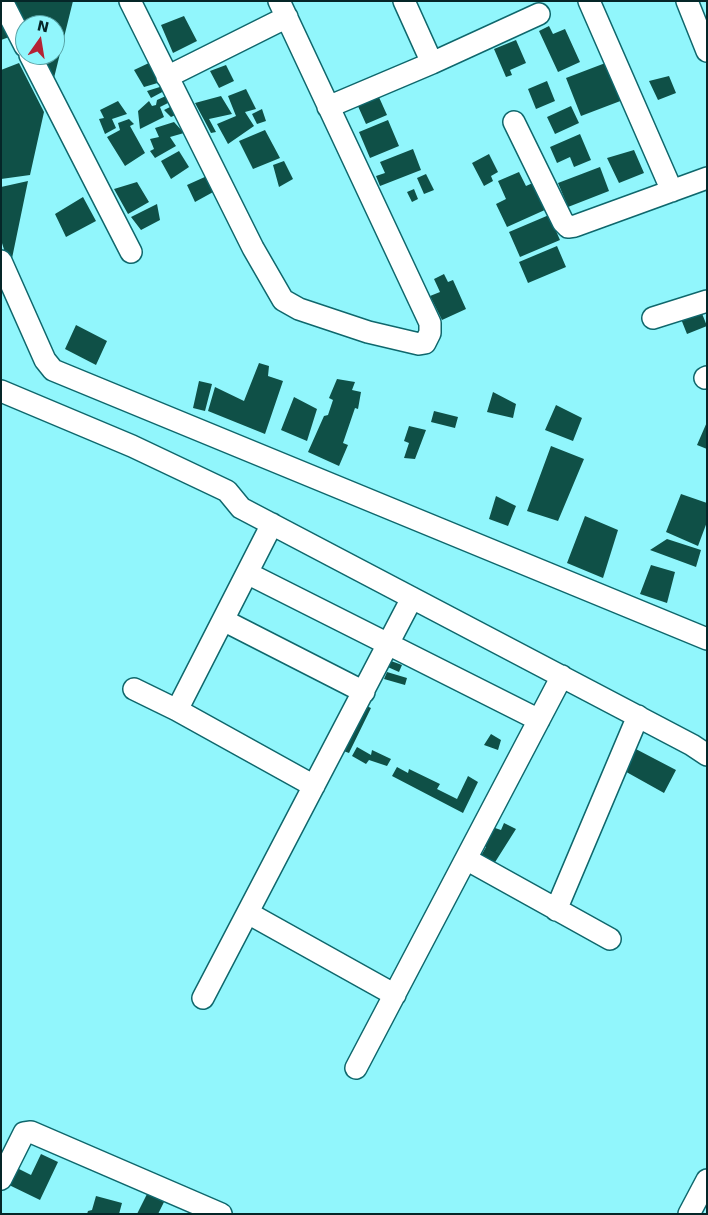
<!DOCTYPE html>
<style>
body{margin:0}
#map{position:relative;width:708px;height:1215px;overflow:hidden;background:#91f6fc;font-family:"DejaVu Sans",sans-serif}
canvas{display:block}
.frame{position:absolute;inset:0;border:2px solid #052628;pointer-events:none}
.north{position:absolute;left:15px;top:15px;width:50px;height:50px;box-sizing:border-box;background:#91f6fc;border:1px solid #59a3a7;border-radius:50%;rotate:13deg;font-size:14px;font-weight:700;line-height:20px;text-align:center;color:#052628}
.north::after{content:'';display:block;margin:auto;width:18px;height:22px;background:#b42234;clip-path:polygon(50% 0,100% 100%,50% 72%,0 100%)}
</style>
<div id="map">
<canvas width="708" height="1215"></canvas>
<div class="frame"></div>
<div class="north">N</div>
</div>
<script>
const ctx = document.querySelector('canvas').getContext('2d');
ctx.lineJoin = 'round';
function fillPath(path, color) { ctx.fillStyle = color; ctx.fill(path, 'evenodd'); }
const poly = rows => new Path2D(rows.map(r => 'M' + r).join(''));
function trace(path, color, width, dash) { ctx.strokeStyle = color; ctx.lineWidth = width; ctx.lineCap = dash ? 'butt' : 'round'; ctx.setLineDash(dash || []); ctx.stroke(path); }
fillPath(poly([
 [12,1,73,1,52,86,38,55,55,55,55,25,25,25],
 [1,15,12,36,1,40],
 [184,16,197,41,173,53,161,25],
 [549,26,553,34,565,29,580,62,558,72,539,31],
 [516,40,526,63,510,70,512,75,506,77,494,49],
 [151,62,161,82,144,87,134,70],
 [608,62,623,100,581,116,566,78],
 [19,63,44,112,30,175,1,179,1,70],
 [226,65,234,81,219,88,210,71],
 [669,76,676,93,658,100,649,81],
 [547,81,555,101,536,109,528,89],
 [163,86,166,90,151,98,147,91],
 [246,89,256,109,245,112,254,126,228,144,217,124,236,116,228,96],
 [168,95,172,101,160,107,164,117,140,129,138,111,149,101,152,106,156,105,157,100],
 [378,95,387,115,366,124,357,104],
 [221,96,232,114,209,119,216,132,211,133,195,103],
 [118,101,127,114,112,119,116,128,105,134,99,119,104,118,100,110],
 [176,104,180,113,171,117,164,110],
 [571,106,579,123,555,134,547,117],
 [262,109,266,121,257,124,252,114],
 [129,119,134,124,130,126,145,153,125,166,107,137,120,130,118,123],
 [388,120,399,146,370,158,359,132],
 [174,122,184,133,170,137,176,146,155,158,150,151,154,149,150,139,159,137,155,128],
 [265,130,280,158,253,169,239,141],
 [580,134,591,160,574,167,570,157,557,163,550,147],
 [413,149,421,170,380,186,376,176,385,173,380,162],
 [634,150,644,173,619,183,607,158],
 [179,151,189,167,171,179,161,161],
 [489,154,498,172,491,176,493,181,484,186,472,163],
 [284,161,293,179,279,187,273,165],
 [600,167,609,191,568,207,558,183],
 [519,172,526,186,535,182,547,209,507,227,496,204,506,199,498,181],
 [426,174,434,190,424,194,417,178],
 [207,176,215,191,195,202,187,185],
 [28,181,10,268,1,240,1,187],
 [137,182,149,202,128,214,114,189],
 [414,189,418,199,412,202,407,192],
 [83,197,96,221,66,237,55,214],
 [157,204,160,220,141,230,131,217],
 [549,215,560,240,520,257,509,232],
 [557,246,566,267,528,283,519,262],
 [444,274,448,282,453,280,466,309,442,320,430,296,440,292,434,279],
 [699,306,707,326,687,334,679,314],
 [76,325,107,341,96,365,65,349],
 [259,363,269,366,268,376,283,381,265,434,208,411,215,387,244,401],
 [337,379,355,382,352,390,361,392,358,409,355,408,343,443,348,445,339,466,308,452,324,416,328,415,333,400,329,398],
 [199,381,212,384,205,411,193,408],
 [493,392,516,404,513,418,487,412],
 [294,397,317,409,307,441,281,430],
 [556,405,582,418,573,441,545,430],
 [434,411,458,417,455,428,431,422],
 [707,422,707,449,697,445],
 [409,426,426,430,415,459,404,458,409,443,404,441],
 [551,446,584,459,558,521,527,511],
 [681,494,707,503,707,522,698,546,666,532],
 [496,496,516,506,508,526,489,519],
 [585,516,618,530,603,578,567,563],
 [667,539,701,550,696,567,650,550],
 [651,565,675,572,667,603,640,594],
 [383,658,402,665,399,672,381,664],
 [387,672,407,678,405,685,384,679],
 [358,702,371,708,349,753,338,749],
 [491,734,501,740,498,750,484,745],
 [357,747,371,755,372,750,391,759,387,766,369,760,366,764,352,756],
 [632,747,676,770,664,793,621,769],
 [397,767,408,773,409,769,440,784,437,789,457,799,468,776,478,782,463,813,392,776],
 [504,823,516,829,492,867,479,859,486,847,481,841,489,826,501,830],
 [41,1154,58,1162,40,1200,7,1184,15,1167,31,1175],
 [147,1194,164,1202,158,1214,137,1214],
 [96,1196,122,1203,119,1214,87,1214,88,1211,92,1210]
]), '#0f5047');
const minor = poly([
 [2,1,25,46],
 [130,1,253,248,283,300,299,309,368,332,419,344,425,343,430,333,430,323,279,1],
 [404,1,432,63],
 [589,1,672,191],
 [687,1,707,51],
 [30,55,131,252],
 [167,77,287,17],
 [328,107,432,63,539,14],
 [514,122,563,222,568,227,575,226,707,178],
 [1,261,45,360,53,370,707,639],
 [653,318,707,301],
 [705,378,707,377],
 [1,391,132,446,227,491,241,508,692,745,707,755],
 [247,573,539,720],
 [223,620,364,692],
 [134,689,177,710,272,524],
 [177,710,314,786],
 [466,859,610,939],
 [556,910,638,716],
 [248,913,395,995],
 [203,998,412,598],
 [356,1068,562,676],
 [1,1179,24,1133,31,1132,221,1214],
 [689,1214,707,1180]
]);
trace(minor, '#0f676c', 24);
trace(minor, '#fff', 21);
</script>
